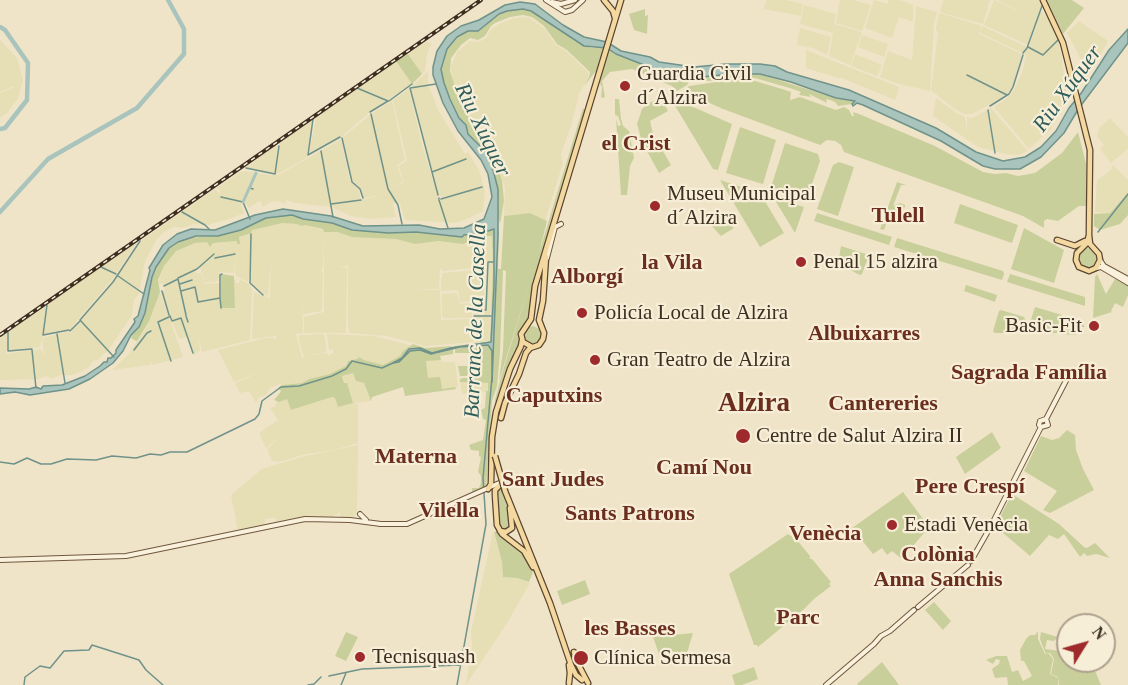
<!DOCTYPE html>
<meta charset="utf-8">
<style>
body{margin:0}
#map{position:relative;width:1128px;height:685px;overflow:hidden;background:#f0e4c8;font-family:"Times New Roman",serif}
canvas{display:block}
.north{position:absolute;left:1056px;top:613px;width:60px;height:60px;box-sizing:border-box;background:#f7eed8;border:2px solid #ada18e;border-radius:50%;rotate:53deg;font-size:16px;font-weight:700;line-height:24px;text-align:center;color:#3d2e20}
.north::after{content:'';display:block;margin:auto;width:21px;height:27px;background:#9e2a2b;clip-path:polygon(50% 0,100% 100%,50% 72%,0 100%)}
</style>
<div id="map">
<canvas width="1128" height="685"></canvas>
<div class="north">N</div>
</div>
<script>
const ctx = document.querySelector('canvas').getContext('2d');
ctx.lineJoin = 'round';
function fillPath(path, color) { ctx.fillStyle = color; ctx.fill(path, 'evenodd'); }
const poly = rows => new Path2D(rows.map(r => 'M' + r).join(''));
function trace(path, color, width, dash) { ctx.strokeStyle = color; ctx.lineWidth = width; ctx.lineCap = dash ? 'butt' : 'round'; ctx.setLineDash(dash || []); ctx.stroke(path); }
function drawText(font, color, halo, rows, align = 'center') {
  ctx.font = font + ' "Times New Roman",serif'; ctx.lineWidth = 4.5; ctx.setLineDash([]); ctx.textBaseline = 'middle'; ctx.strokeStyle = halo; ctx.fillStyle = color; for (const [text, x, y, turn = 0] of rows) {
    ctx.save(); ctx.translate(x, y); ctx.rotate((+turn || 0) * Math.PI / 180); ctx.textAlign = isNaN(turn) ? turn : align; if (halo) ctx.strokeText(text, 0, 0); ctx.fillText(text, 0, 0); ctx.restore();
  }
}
fillPath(poly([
 [766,0,786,0,803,4,801,16,764,9],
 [840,0,853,0,871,5,862,31,836,23],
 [874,0,887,4,889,0,900,0,913,5,913,22,899,17,892,38,865,28],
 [944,0,990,0,983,24,942,13,940,10],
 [994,0,1031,17,997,0,1039,0,1042,6,1040,12,1048,15,1058,39,1066,82,1066,98,1064,105,1059,109,1059,114,1052,120,1054,122,1051,129,1029,149,994,107,1010,96,1015,88,1023,70,1026,55,1024,53,1029,46,1039,18,1028,45,984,25],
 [804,5,836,14,834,24,862,32,850,65,829,56,833,33,800,24],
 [916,6,937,12,934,24,930,91,899,84,880,77,888,51,912,60],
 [939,13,979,25,981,26,979,34,1022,54,1013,86,1008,95,972,114,964,114,953,108,931,90,938,32,936,30,937,22],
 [528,17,544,28,556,45,565,50,588,72,588,78,579,94,572,123,561,154,563,163,545,221,530,213,504,216,505,188,493,148,483,133,483,122,473,120,458,96,452,79,451,66,457,52,470,41,479,42,486,38,491,29,501,23,514,18],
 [1079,21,1108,41,1097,61,1087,71,1067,33],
 [982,26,1027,47,1023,53,982,34,980,32],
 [800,28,831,37,827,55,813,48,797,45],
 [862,35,888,44,884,57,858,47],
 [0,40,17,58,23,80,18,98,8,112,0,118,0,93,14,87,13,86,0,92],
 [426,42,432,43,427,54,425,71,422,74,408,54],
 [806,50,899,87,895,100,842,78,838,78,806,68],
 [855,54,882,65,877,76,851,66],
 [396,61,412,84,370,112,341,137,309,155,316,117],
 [428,71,428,84,438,110,465,154,468,152,479,170,485,191,483,211,467,219,455,223,406,220,404,217,400,203,396,202,393,204,396,217,370,219,351,216,331,207,295,203,287,200,284,204,280,201,270,202,263,207,260,201,249,208,244,201,245,196,241,205,244,213,232,218,208,225,194,224,183,228,175,227,164,232,157,239,145,261,139,294,134,300,132,315,110,348,98,360,93,361,88,368,73,375,61,375,51,379,46,376,39,379,0,380,0,338,138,241,112,280,69,330,43,336,40,347,8,352,6,348,6,354,41,349,44,356,42,338,66,332,72,333,72,330,79,321,81,321,80,320,89,308,91,309,90,307,113,282,131,254,133,255,132,252,139,242,158,229,159,230,160,227,215,189,218,192,219,196,220,191,217,188,240,172,246,171,269,175,279,175,341,139,350,182,358,189,361,200,381,195,363,198,360,189,352,182,342,138,371,114,392,101,405,160,397,165,403,182,394,186,404,183,399,166,407,161,393,100,409,89,422,145,438,197,440,200,455,195,442,197,438,195,410,88],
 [936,98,955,112,965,117,967,130,967,117,972,118,991,108,1028,151,1018,155,1005,154,978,147,933,116],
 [1110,118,1128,137,1128,149,1111,163,1100,149,1104,145,1097,137,1099,128],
 [312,120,308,157,278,174,265,173,246,168,276,145,279,146,282,141],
 [1113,165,1128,180,1128,193,1110,213,1095,212,1097,180,1111,170],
 [283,223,296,224,302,226,305,225,324,230,325,232,337,232,348,236,396,239,415,244,439,241,464,244,485,236,493,236,493,262,489,341,474,343,476,341,474,312,476,315,478,310,460,311,472,312,472,318,444,318,442,316,442,294,457,293,460,304,474,303,475,298,486,299,488,261,486,261,484,296,474,295,473,301,460,302,458,290,441,291,441,280,443,273,474,270,474,261,472,268,443,271,440,268,439,289,405,290,440,290,441,320,471,319,474,340,473,342,425,346,387,336,350,333,348,327,348,263,347,266,339,267,347,268,346,333,304,333,304,317,324,312,324,235,323,268,321,270,323,273,322,311,303,314,302,288,303,333,252,339,254,292,270,299,271,258,268,297,250,283,250,257,248,282,235,275,236,252,234,273,220,272,218,281,205,283,200,267,195,270,196,273,201,273,205,284,220,283,221,308,235,308,234,280,236,280,235,283,239,283,240,279,250,285,252,290,250,340,202,352,199,338,200,351,193,355,187,337,179,339,161,292,165,290,163,284,158,283,164,266,174,252,186,245,203,242,208,242,210,247,213,243,237,241,239,244,239,237,250,233,252,230],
 [160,292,183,357,152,365,151,361,150,365,112,370,129,354,145,328],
 [296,334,302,358,305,356,303,355,298,337,300,335,323,334,325,336,326,352,305,356,327,353,328,356,333,353,333,349,329,350,327,334,374,336,413,346,405,349,400,356,383,365,364,360,359,357,357,359,348,361,346,366,333,373,309,379,302,383,282,385,279,381,280,384,270,388,266,395,259,397,256,403,249,391,240,393,235,383,265,370,234,382,218,350,265,338,273,338,275,340,277,336],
 [437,359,444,362,455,362,458,387,442,389,428,378,426,361],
 [353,373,356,381,364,383,371,401,353,403,358,404,358,443,333,450,302,455,280,462,272,461,267,449,283,434,266,448,259,433,278,420,270,408,276,406,276,402,286,399,287,399,291,410,332,397,335,398,338,407,353,403,342,376],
 [460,382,488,383,488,391,478,394,477,391,462,394],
 [358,445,357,512,354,517,340,519,340,513,338,513,337,515,334,515,333,519,305,517,276,523,275,518,265,519,265,525,238,531,231,495,262,469,301,457],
 [493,531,502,562,503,577,517,578,530,583,507,623,466,685,472,646,471,632]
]), '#e6deb5');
fillPath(poly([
 [1047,0,1072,0,1084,8,1063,34],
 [514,9,523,9,536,13,575,41,591,48,605,47,599,67,584,86,589,77,590,72,567,50,557,44,544,26,532,17,523,15,510,17,495,23,491,26,485,36,478,40,470,38,461,45,451,58,450,71,458,97,466,111,473,128,491,148,502,180,504,201,500,224,497,214,498,189,492,166,486,152,468,134,466,125,459,118,444,83,441,69,447,49,460,35,468,31,478,31,499,14],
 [645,9,645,16,648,15,647,34,634,30,629,14],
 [609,49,616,54,656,69,654,78,632,69,610,72,602,81,605,97,601,98,602,87,599,82],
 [408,54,422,74,412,84,396,61],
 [659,69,677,76,760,74,838,99,856,101,852,104,838,106,835,102,830,100,826,99,827,103,809,94,811,97,800,95,799,94,801,92,793,89,755,78,689,82,687,85,677,91,672,86,658,80],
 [731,80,755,81,782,89,791,92,790,100,800,97,836,110,844,107,849,110,852,116,854,116,853,112,859,114,935,146,983,172,995,174,1006,173,1018,176,1035,173,1062,153,1078,132,1086,164,1086,206,1079,206,1058,221,1047,219,1044,221,1044,228,1023,216,844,152,841,145,835,141,827,140,820,145,723,109,696,97,695,99,684,92,689,86],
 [615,99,619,99,621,119,623,126,629,131,634,158,630,166,627,195,621,195,616,118,618,126,621,125,618,116,615,115],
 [656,100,665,105,668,111,650,121,653,134,671,165,659,173,642,142,637,124,642,109,649,103],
 [677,100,732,124,718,170,713,169,674,104],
 [583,108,585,110,533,285,529,322,520,330,520,345,495,408,495,400,501,377,530,282,499,381,503,350,506,271,503,270,500,353,497,386,492,401,486,488,472,492,472,488,479,488,481,483,481,476,478,472,481,457,479,456,479,451,471,450,469,445,483,440,486,420,483,419,481,410,485,408,486,391,488,391,488,383,460,382,460,379,463,378,475,378,480,377,481,375,480,373,475,377,468,377,472,371,468,373,467,376,460,376,458,366,471,366,471,353,455,353,455,349,472,345,454,348,454,346,488,342,490,340,493,262,492,236,485,236,463,244,439,241,415,244,396,239,352,237,337,232,324,232,323,229,305,225,302,226,296,224,283,223,252,230,251,233,239,237,240,244,237,244,237,241,213,243,210,247,207,242,195,243,176,251,164,266,158,280,160,292,149,321,137,341,132,339,131,335,138,327,146,311,152,277,156,267,169,248,185,238,218,236,241,230,266,218,292,215,303,219,332,223,352,230,388,233,416,232,462,237,464,234,484,233,494,229,493,336,491,343,482,344,488,345,492,349,492,379,498,244,497,227,499,233,498,269,501,269,504,216,530,213,547,221,539,253],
 [740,127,776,140,763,184,726,173],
 [785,143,818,154,820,161,807,198,771,187],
 [839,162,854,167,838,216,817,209,833,165],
 [720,180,760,193,784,233,760,247],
 [897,182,906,185,901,185,893,206,900,203,905,205,905,207,902,210,897,210,895,213,890,212,884,230,880,229],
 [1128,193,1128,215,1120,224,1100,230,1094,226,1094,214,1110,213],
 [773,197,804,207,795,233],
 [960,204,1018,225,1012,243,954,223],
 [817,213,892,237,889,245,814,221],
 [717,214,734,228,721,236,709,223],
 [1024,228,1064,250,1054,283,1011,269],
 [897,238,1003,271,1004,274,1002,280,894,247],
 [841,246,869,255,862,274,860,275,838,264],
 '1078 258a10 10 0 1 1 20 0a10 10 0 1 1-20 0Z',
 [221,274,234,276,235,308,221,308],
 [1010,274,1085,297,1085,306,1007,282],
 [1097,274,1106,294,1115,279,1128,286,1128,295,1123,307,1115,303,1111,311,1112,312,1093,318,1095,277],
 [966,285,997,295,995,302,964,291],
 [1035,307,1062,315,1057,333,1028,334,1027,332],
 [1001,310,1024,317,1025,319,1021,332,1019,333,995,333,993,331,999,311],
 [1068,317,1084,324,1084,327,1076,327,1076,335,1061,334],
 '523 335a9 9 0 1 1 18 0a9 9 0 1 1-18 0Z',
 [413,344,425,348,453,346,432,353,417,348,409,349,402,358,393,362,403,359,410,351,418,349,435,354,453,349,453,354,440,356,441,360,426,361,428,378,440,377,442,389,455,387,456,389,405,396,403,387,372,397,371,401,364,383,356,381,353,373,342,376,344,383,347,383,353,403,338,407,335,398,332,397,291,410,287,399,279,402,274,400,279,394,281,391,278,388,282,385,302,383,309,379,330,374,346,366,348,361,357,359,359,357,364,360,383,365,400,356,403,351],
 [1067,430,1075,435,1076,450,1083,469,1094,490,1050,513,1043,510,1057,491,1024,471,1041,436,1052,440,1059,438],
 [992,432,1001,448,965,474,956,457],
 [501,486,509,511,511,527,505,530,499,524,497,494],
 [903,492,929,527,902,559,892,551,887,555,882,548,873,554,852,528],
 [1012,494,1059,524,1084,547,1087,548,1095,543,1110,558,1096,554,1087,556,1084,553,1080,557,1064,534,1058,539,1049,535,1030,556,995,526],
 [497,531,523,552,533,572,529,582,517,578,503,577,502,562,494,532],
 [788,534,791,536,792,534,810,556,810,559,812,559,831,582,829,584,831,586,814,599,799,614,793,616,793,618,758,647,757,645,754,645,729,574],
 [585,580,590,594,562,605,557,591],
 [934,602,951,621,943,630,925,610],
 [1038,631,1038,639,1045,654,1049,654,1053,659,1050,674,1058,678,1058,685,1008,685,1007,677,995,678,992,669,999,664,1000,660,996,659,993,664,986,660,996,656,1007,656,1012,672,1018,670,1023,681,1032,676,1024,661,1021,661,1020,650,1026,639,1030,635,1035,635],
 [346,632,358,637,346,661,335,656],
 [1041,632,1068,640,1068,642,1057,638,1054,641,1047,640,1045,649,1060,651,1061,644,1063,642,1068,645,1068,661,1074,661,1077,665,1080,663,1079,661,1091,661,1101,685,1059,685,1058,677,1051,674,1054,659,1050,653,1046,654,1043,647,1040,639],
 [693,633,686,656,672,651,671,653,660,657,653,637],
 [882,662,899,685,858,685,857,684],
 [754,667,758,679,742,685,735,685,732,675]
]), '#c9cf9b');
const water = poly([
 [520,2,535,4,563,25,584,37,607,42,621,51,650,57,659,62,694,67,726,64,760,64,775,66,787,72,849,90,936,128,976,152,1003,161,1025,157,1041,147,1056,131,1069,108,1082,92,1109,50,1128,29,1128,43,1079,108,1064,133,1041,157,1020,169,995,169,983,166,941,141,863,105,857,103,853,106,852,104,855,101,836,98,791,82,760,74,730,74,702,77,680,77,667,74,616,54,607,48,584,46,531,11,523,9,507,11,499,14,478,31,468,31,457,37,447,49,441,69,444,83,450,99,459,118,466,125,468,134,486,152,492,166,498,189,498,235,492,382,492,351,488,345,460,347,431,354,420,350,410,351,399,362,393,363,402,358,409,349,420,348,432,353,450,348,491,342,494,286,494,229,482,233,464,235,462,237,416,232,388,233,352,230,332,223,303,219,292,215,266,218,241,230,218,236,196,236,178,242,169,248,156,267,152,277,145,313,139,327,131,335,123,351,113,363,90,379,69,389,30,395,15,392,0,394,0,388,29,389,36,387,41,389,43,386,62,385,85,376,100,366,104,362,107,362,108,358,111,358,116,353,116,350,135,322,134,319,138,316,150,270,149,268,163,245,177,234,191,229,215,230,255,215,283,209,331,216,363,226,419,225,440,229,464,228,484,219,492,197,488,174,481,160,458,131,443,103,433,75,433,67,437,51,447,36,461,26,479,20,505,5,520,2]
]);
fillPath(water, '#a9c4bc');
trace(water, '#6f938a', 1.5);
trace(poly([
 [1028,47,1043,55,1058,40],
 [1023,53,1027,48,1042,6],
 [967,75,1007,95],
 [436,84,410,88,438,195],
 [357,88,388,101,370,112],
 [389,101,412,84],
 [990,106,1009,94,1013,87,1023,55],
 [988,110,995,153],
 [371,114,388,189,398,205,402,224],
 [313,119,308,155,340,137],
 [342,138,352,182,360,189,363,198],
 [321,151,333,217],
 [246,168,275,174,279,146],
 [432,172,466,159],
 [253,189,250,188,256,173],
 [221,197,243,202,250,219],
 [439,198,439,199],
 [441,199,482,187],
 [439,200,448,228],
 [331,204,361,200],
 [182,212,205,225,209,229],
 [1098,232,1128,194],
 [251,234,250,283,263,295],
 [215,258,235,254],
 [101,267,116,274],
 [118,276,144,294],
 [178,278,197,269,214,254],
 [180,284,192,280],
 [164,286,178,279,186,315],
 [162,291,169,315],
 [181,291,195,287,198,302,220,298,221,308],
 [220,298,220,275,222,274],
 [47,305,43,335,69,330],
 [478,310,486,310,488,262,493,262],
 [170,316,172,321,181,318,193,353],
 [186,316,188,322],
 [474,316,491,316],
 [169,317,158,322,171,361],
 [70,331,80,321],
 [8,332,8,351,32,349],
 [57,334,65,383],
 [32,350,36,388],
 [134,350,147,333,151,331],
 [114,357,80,320,113,282,140,241],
 [0,462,14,464,27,458,41,464,51,464,67,459,96,460,112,456,136,458,150,454,161,455,170,452,187,452,255,419,259,414,262,401,281,387,299,386,332,376,346,369,352,361,382,368,395,362],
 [329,676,362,669,460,665],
 [24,685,25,677,40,666,50,668,64,651,89,650,92,645,139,660,146,670,163,685],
 [308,685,314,684,321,677],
 [341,685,346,673],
 [457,685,486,524,483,478,492,377]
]), '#6f938a', 1.5);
trace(poly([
 [243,202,256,173]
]), '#a9c4bc', 3);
trace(poly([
 [0,27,5,30,28,63,27,100,5,128,0,129],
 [0,212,48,159,137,108,184,54,184,29,168,0]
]), '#a9c4bc', 4.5);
const secondary = poly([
 [546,0,565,12,572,10,583,0],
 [552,2,561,4,575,0],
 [547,258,555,227,561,224],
 [1100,260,1104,266,1128,279],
 [1096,268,1101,267,1128,283],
 [1046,419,1070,373],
 [1041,427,1039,425,1040,421,1046,419],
 [1041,427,1048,425,1046,419],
 [360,514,366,520],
 [993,522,1041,427],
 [379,524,407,524,506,480],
 [0,560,126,556,305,519,350,520,381,524],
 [971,561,991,526],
 [918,607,968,565],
 [890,631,914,610],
 [826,685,874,644,881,636,890,631]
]);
const primary = poly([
 [604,0,613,11,615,18],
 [1043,0,1063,43,1090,150,1089,235,1087,243,1077,253,1076,260,1079,267,1089,271,1096,268,1100,260,1099,254,1090,244,1089,235],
 [1057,240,1075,246,1085,241],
 [532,347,523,342,521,334,531,319,535,286,621,0],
 [501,418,505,403,519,374,526,353,530,348,539,345,543,339,544,333,539,320,543,301,546,257],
 [500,485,495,490,495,495,497,525,502,534,524,551,533,567],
 [488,489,491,484,492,437,496,412,510,369,521,346,522,340],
 [505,491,550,603,571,665,576,675,582,680],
 [500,531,506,532,512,528,510,508],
 [574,652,577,662,588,683],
 [569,683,570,673,569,665]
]);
trace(secondary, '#6f573f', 6);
trace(primary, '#5b4430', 7);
trace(secondary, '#faf1dc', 4);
trace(primary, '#f3d9a0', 4.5);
const rail = poly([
 [0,335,481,0]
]);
trace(rail, '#3d2e20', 4);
trace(rail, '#f7eed8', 1.5, [4.5]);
const primaryBridge = poly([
 [495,456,505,491]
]);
trace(primaryBridge, '#5b4430', 7, []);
trace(primaryBridge, '#f3d9a0', 4.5);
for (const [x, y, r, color] of [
 [625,86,6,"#9e2a2b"],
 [655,206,6,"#9e2a2b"],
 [801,262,6,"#9e2a2b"],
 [582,313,6,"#9e2a2b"],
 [1094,326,6,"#9e2a2b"],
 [595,360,6,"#9e2a2b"],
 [743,436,8,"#9e2a2b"],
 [892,525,6,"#9e2a2b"],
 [360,657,6,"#9e2a2b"],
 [581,658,8,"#9e2a2b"]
]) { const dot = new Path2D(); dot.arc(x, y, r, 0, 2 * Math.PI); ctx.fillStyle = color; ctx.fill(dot); trace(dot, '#f7eed8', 2); }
drawText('21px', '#3d2e20', '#f7eed8', [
 ["Guardia Civil",637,74],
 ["d´Alzira",637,98],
 ["Museu Municipal",667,194],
 ["d´Alzira",667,218],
 ["Penal 15 alzira",813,262],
 ["Policía Local de Alzira",594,313],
 ["Basic-Fit",1082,326,"right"],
 ["Gran Teatro de Alzira",607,360],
 ["Centre de Salut Alzira II",756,436],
 ["Estadi Venècia",904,525],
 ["Tecnisquash",372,657],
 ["Clínica Sermesa",594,658]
], 'left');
drawText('italic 22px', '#2f5d5a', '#f7eed8', [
 ["Riu Xúquer",1068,89,-54],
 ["Riu Xúquer",482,130,64],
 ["Barranc de la Casella",476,321,-88]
]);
drawText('bold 22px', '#6b2e1e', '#f7eed8', [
 ["el Crist",636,144],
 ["Tulell",898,216],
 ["la Vila",672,263],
 ["Alborgí",587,277],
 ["Albuixarres",864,334],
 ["Sagrada Família",1029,373],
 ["Caputxins",554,396],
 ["Cantereries",883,404],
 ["Materna",416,457],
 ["Camí Nou",704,468],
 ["Sant Judes",553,480],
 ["Pere Crespí",970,487],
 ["Vilella",449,511],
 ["Sants Patrons",630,514],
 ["Venècia",825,534],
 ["Colònia",938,555],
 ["Anna Sanchis",938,580],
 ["Parc",798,618],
 ["les Basses",630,629]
]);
drawText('bold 27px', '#6b2e1e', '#f7eed8', [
 ["Alzira",754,404]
]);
</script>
